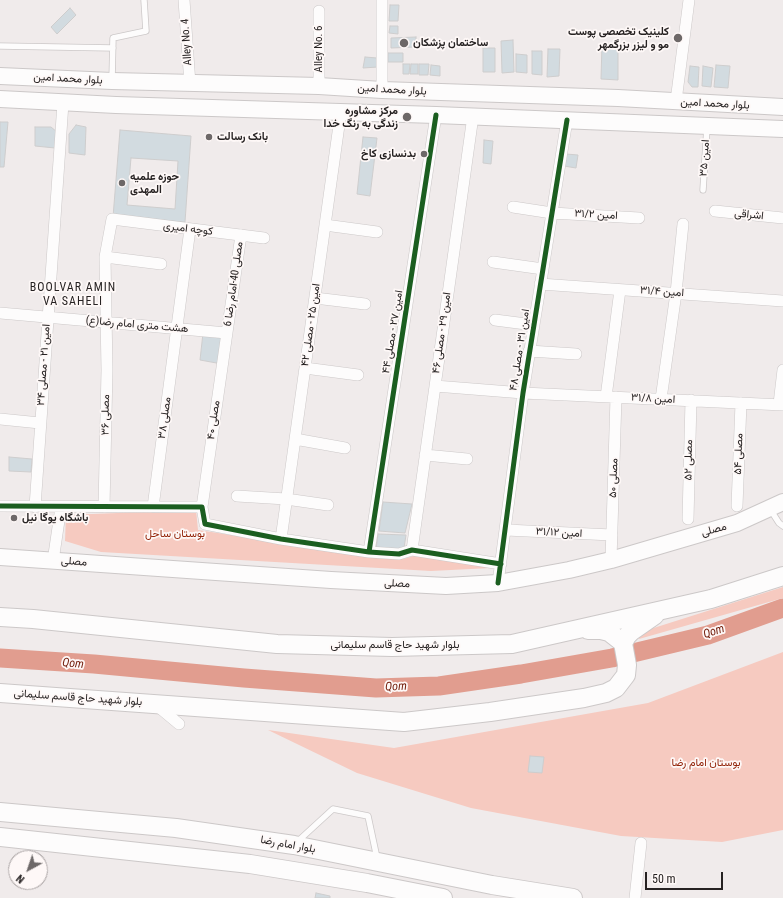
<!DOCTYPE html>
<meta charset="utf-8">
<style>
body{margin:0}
#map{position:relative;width:783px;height:898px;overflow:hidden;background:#f0ebeb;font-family:"Roboto Condensed",sans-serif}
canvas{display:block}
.north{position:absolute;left:8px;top:850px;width:40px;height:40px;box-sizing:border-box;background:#fef8f7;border:1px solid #a8a2a2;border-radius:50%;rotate:220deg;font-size:11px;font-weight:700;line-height:16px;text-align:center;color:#262222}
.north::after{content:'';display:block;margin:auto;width:14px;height:18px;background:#6d6868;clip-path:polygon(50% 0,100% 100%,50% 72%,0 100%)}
.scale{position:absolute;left:645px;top:872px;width:78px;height:18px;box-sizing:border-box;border:2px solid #262222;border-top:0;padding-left:5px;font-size:12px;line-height:14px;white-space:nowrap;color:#262222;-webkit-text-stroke:3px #fef8f7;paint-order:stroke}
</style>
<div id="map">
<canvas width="783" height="898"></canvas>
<div class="north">N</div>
<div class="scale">50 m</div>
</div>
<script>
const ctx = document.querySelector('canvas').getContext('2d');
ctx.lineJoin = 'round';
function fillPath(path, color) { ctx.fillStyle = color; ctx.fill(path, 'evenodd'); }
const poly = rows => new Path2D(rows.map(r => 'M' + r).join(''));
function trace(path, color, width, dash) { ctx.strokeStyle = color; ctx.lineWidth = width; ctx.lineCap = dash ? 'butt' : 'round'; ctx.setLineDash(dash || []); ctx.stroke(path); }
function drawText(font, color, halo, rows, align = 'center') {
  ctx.font = font + ' "Roboto Condensed",Vazirmatn,sans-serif'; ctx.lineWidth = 3.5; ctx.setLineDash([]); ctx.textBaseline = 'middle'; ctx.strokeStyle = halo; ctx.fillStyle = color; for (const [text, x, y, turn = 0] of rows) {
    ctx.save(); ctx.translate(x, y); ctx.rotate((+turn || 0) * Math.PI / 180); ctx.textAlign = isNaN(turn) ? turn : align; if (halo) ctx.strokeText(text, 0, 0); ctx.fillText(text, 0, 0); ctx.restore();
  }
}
fillPath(poly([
 [196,510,198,530,363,555,403,559,417,555,491,568,431,571,101,552,65,541,66,515],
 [783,587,783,598,639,639,641,632],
 [783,652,783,830,722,842,621,836,471,808,357,773,268,730,394,748,648,703]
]), '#f6cac0');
trace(poly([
 [0,658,94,664,244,678,376,688,439,686,521,674,612,658,708,635,783,608]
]), '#e19d8f', 19);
const building = poly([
 [390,5,399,5,398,21,389,21,390,5],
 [70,8,76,15,57,34,51,27,70,8],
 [390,26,398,26,398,34,389,33,390,26],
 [416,37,416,47,391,48,391,38,416,37],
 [513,40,514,72,502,73,501,41,513,40],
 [602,44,618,44,618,80,601,79,602,44],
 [483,48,495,48,495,72,483,72,483,48],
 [548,49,560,49,559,76,547,77,548,49],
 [532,51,542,51,542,75,532,74,532,51],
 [388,53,403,53,403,62,388,62,388,53],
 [516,54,527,55,527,73,516,72,516,54],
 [365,57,377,58,378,67,363,68,365,57],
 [403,64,410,64,409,74,403,74,403,64],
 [411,64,418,64,418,74,410,74,411,64],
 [419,64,429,64,428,75,419,75,419,64],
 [431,65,440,66,440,76,430,75,431,65],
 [716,65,730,66,728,88,714,87,716,65],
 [690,66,699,67,698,87,692,87,688,82,690,66],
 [703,66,713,68,711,87,702,86,703,66],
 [0,122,8,122,4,167,0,167,0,122],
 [76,125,86,127,85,155,69,153,69,134,76,125],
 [35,127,51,127,57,132,55,148,35,146,35,127],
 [120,130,191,136,185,222,113,217,120,130],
 [131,158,178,161,175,209,127,205,131,158],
 [363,137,377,138,370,196,357,194,363,137],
 [484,140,493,141,491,164,483,163,484,140],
 [566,154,578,155,576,168,564,166,566,154],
 [203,333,226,336,222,364,200,360,203,333],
 [9,457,32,459,31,472,9,471,9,457],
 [383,502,412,504,405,533,379,531,383,502],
 [378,534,406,535,404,548,399,551,376,549,378,534],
 [530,756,544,757,542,773,528,772,530,756],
 [316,893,330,896,330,898,315,898,316,893]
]);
fillPath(building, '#d2dbe0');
trace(building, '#cecdcd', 1);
const service = poly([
 [0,46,113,48],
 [112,80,113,38,146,31,144,0],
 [703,190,707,127],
 [770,509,779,523,783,526],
 [297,842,333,809,368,816,377,858]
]);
const minor = poly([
 [184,0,190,84],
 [382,0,382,90],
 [319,11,319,86],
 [676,101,689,0],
 [513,207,552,213,639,218],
 [715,211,783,218],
 [325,225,377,232],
 [105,257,161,264],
 [493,262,543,269],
 [540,284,783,301],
 [315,298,365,304],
 [0,313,227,333],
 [495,320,534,325],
 [529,351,576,354],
 [305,368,358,375],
 [435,386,523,393,783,405],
 [606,397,620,290],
 [661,399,676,293,683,224],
 [779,404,783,370],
 [0,419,40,423],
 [295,439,345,448],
 [425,455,467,459],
 [237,496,286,499,328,505],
 [0,506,202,507,205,524,281,539,369,552,399,554,412,550,501,564],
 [737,506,741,403],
 [35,507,63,103],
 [104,507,107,370,105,257,112,219,264,238],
 [153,507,190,229],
 [202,507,241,235],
 [688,519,691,400],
 [506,530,612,535],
 [281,539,341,111],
 [412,550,473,116],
 [369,552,436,115],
 [611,560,616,397],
 [53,561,61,507],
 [498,583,523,393,567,120],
 [155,704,179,724],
 [635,898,641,843]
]);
const secondary = poly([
 [0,76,112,81,319,86,382,90,618,98,783,107],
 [0,99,116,105,436,115,783,129],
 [0,557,331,580,446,586,498,583,569,570,611,560,737,523,783,502]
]);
const primary = poly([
 [0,617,33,619,277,644,392,647,512,644,711,599,783,576],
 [623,643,627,636,632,631,655,615],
 [0,693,404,722,490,712,584,698,606,693,616,688,626,675,627,665,623,643,609,632,601,630,588,630],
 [0,812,176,828,294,845,492,885,573,898],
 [0,837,250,864,367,883,443,898]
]);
trace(service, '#ccc8c8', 7);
trace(minor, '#ccc8c8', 12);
trace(secondary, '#ccc8c8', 18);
trace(primary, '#ccc8c8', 20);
trace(service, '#fdfcfc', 5.5);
trace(minor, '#fdfcfc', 11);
trace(secondary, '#fdfcfc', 16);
trace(primary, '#fdfcfc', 18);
trace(poly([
 [0,506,202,507,205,524,281,539,369,552,399,554,412,550,501,564],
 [369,552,436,115],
 [498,583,523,393,567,120]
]), '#1b5e20', 5);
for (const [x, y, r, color] of [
 [678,38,5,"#6d6868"],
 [404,43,5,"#6d6868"],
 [407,117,5,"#6d6868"],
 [209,137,4,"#6d6868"],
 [424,154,4,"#6d6868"],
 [122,183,4,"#6d6868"],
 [14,518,4,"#6d6868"]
]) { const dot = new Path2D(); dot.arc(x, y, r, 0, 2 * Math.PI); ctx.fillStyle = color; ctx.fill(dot); trace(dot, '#fef8f7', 1.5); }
drawText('bold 11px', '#262222', '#fef8f7', [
 ["کلینیک تخصصی پوست",669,32,"right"],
 ["مو و لیزر بزرگمهر",669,45,"right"],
 ["ساختمان پزشکان",413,43],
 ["مرکز مشاوره",398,111,"right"],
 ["زندگی به رنگ خدا",398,124,"right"],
 ["بانک رسالت",217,137],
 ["بدنسازی کاخ",416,154,"right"],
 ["حوزه علمیه",130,177],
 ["المهدی",130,190],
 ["باشگاه یوگا نیل",22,518]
], 'left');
drawText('11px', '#262222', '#fef8f7', [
 ["Alley No. 4",187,42,-94],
 ["Alley No. 6",319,49,-90],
 ["بلوار محمد امین",68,79,3],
 ["بلوار محمد امین",392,90,3],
 ["بلوار محمد امین",715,104,3],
 ["امین ۳۵",705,158,-86],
 ["امین ۳۱/۲",596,215,3],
 ["اشراقی",749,215,6],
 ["کوچه امیری",188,229,7],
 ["مصلی 40-امام رضا 6",234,284,-82],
 ["امین ۳۱/۴",662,292,4],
 ["هشت متری امام رضا(ع)",137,325,5],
 ["امین ۲۵ - مصلی ۴۲",311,325,-82],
 ["امین ۲۷ - مصلی ۴۴",393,332,-81],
 ["امین ۲۹ - مصلی ۴۶",442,333,-82],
 ["امین ۳۱ - مصلی ۴۸",520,350,-81],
 ["امین ۲۱ - مصلی ۳۴",44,365,-86],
 ["امین ۳۱/۸",653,399,3],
 ["مصلی ۳۶",106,415,-89],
 ["مصلی ۳۸",165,418,-82],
 ["مصلی ۴۰",214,420,-82],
 ["مصلی ۵۴",739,454,-88],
 ["مصلی ۵۲",689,460,-89],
 ["مصلی ۵۰",614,478,-88],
 ["مصلی",714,530,-15],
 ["امین ۳۱/۱۲",559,533,3],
 ["مصلی",74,562,4],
 ["مصلی",397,584,3],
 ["بلوار شهید حاج قاسم سلیمانی",395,645],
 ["بلوار شهید حاج قاسم سلیمانی",78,698,4],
 ["بلوار امام رضا",288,845,10]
]);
drawText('11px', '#922308', '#fef8f7', [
 ["بوستان ساحل",175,534],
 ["بوستان امام رضا",706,763]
]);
ctx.letterSpacing = '1px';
drawText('12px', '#262222', '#fef8f7', [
 ["BOOLVAR AMIN",73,288],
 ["VA SAHELI",73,302]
]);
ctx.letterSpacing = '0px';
drawText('italic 12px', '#75210f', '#fef8f7', [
 ["Qom",714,632,-18],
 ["Qom",73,664,5],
 ["Qom",396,687,-2]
]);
</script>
